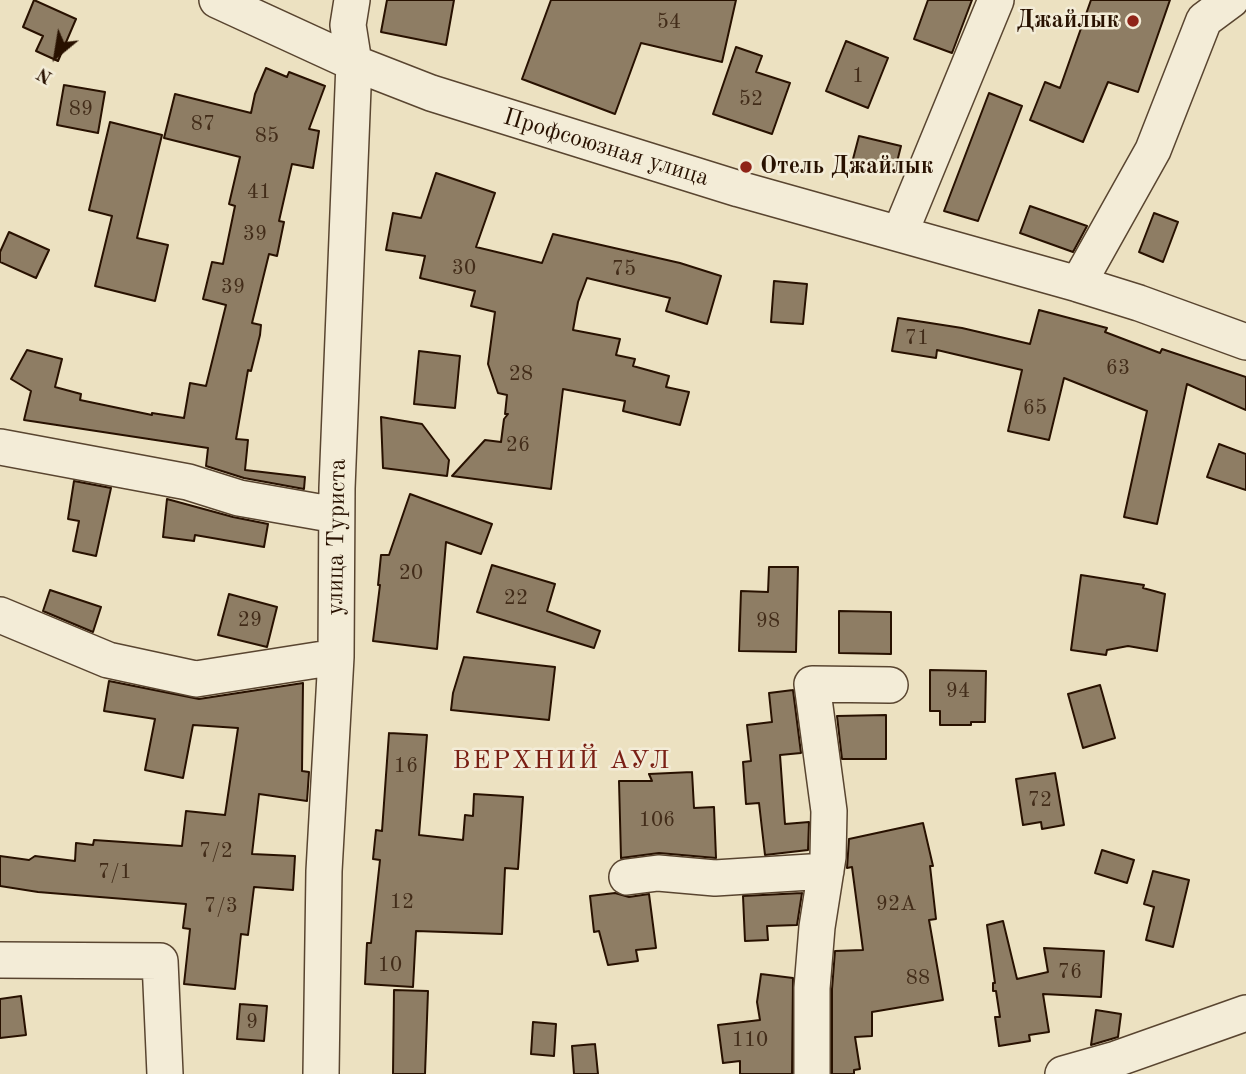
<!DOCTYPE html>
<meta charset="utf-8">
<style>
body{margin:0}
#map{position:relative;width:1246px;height:1074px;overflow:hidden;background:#ece1c1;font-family:"Old Standard TT",serif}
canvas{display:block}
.north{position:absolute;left:21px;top:21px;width:70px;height:70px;-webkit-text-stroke:5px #f3ecd7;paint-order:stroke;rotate:210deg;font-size:19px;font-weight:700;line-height:28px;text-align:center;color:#281100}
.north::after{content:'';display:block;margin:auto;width:24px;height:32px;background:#281100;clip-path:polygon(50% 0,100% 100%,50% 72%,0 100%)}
</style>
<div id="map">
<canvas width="1246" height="1074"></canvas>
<div class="north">N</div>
</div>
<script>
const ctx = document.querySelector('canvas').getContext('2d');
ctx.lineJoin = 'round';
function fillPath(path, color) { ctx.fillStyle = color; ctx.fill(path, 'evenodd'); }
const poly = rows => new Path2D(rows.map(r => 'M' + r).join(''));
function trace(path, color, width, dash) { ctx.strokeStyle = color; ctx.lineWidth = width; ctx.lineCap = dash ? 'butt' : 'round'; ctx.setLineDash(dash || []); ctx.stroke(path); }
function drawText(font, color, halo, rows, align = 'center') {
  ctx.font = font + ' "Old Standard TT",serif'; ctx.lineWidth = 5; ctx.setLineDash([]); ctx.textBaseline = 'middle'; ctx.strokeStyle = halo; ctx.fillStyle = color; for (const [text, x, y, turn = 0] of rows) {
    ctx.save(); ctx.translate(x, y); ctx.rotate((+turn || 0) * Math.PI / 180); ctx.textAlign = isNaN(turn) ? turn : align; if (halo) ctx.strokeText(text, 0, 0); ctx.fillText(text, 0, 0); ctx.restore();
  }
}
const building = poly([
 [34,0,76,19,58,61,36,51,43,36,23,27,34,0],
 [387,0,454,0,446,45,381,32,387,0],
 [551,0,736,0,722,62,641,43,615,114,522,79,551,0],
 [928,0,972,0,952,53,914,39,928,0],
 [1091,0,1170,0,1138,92,1108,82,1083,142,1030,120,1045,82,1060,88,1091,0],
 [846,41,888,58,868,108,826,91,846,41],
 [736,47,762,56,756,72,790,83,772,134,713,114,736,47],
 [266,68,287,77,289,72,325,86,309,129,319,131,313,168,292,164,279,221,284,222,277,256,269,254,252,323,261,325,260,335,251,371,248,370,236,439,248,440,245,470,305,477,304,489,244,478,206,466,208,448,24,420,31,391,11,379,27,350,62,359,55,387,81,394,80,400,152,415,152,413,184,418,190,383,206,386,226,305,203,299,212,262,223,264,235,206,229,204,240,157,164,138,175,94,251,113,255,94,266,68],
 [64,85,105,92,98,133,57,125,64,85],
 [989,93,1022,106,978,221,944,211,989,93],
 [110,122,162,135,137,238,168,245,155,301,95,286,112,216,89,210,110,122],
 [859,136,901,146,895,170,853,159,859,136],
 [436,173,495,193,476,247,542,263,553,234,680,263,721,276,707,324,666,311,670,298,587,278,578,302,573,330,620,339,616,355,635,359,633,366,669,376,666,387,689,392,680,425,623,411,625,401,563,389,551,489,452,476,485,440,501,442,504,419,508,414,505,414,507,395,498,393,488,364,495,312,471,306,475,291,420,278,425,256,386,250,393,213,421,218,436,173],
 [1030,206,1087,226,1073,252,1020,233,1030,206],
 [1154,213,1178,222,1163,262,1139,252,1154,213],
 [9,232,49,250,36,278,0,262,0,252,9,232],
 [774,281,807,284,803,324,771,322,774,281],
 [1039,310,1107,328,1105,332,1160,353,1162,349,1246,377,1246,410,1187,384,1157,524,1124,517,1147,411,1064,378,1049,440,1008,431,1022,370,937,350,936,358,892,351,898,318,962,328,1030,344,1039,310],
 [419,351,460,356,455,408,414,404,419,351],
 [381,417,422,424,449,460,447,476,383,468,381,417],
 [1219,444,1246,454,1246,490,1207,477,1219,444],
 [74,481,111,488,96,556,73,551,79,521,68,519,74,481],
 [410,494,492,524,481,554,446,542,437,649,373,641,380,585,378,585,381,555,389,555,410,494],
 [167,499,233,517,268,524,264,547,195,535,194,541,163,537,167,499],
 [492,565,555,584,547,611,600,631,594,648,477,612,492,565],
 [769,567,798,567,796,652,739,651,741,591,768,592,769,567],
 [1081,575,1144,585,1143,588,1165,594,1157,651,1128,646,1107,650,1106,655,1071,650,1081,575],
 [50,590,101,607,93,632,43,611,50,590],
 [229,594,277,607,267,647,218,635,229,594],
 [839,611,891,612,891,654,839,653,839,611],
 [464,657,555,667,549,720,451,710,453,693,464,657],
 [930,670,986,671,985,722,971,722,971,725,940,725,940,711,930,711,930,670],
 [109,681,199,699,303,683,302,771,309,772,307,801,259,794,252,854,295,856,293,890,254,887,248,935,241,934,235,989,184,984,190,929,183,928,186,904,38,892,0,886,0,856,29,860,35,856,75,861,76,843,93,845,94,840,182,846,186,811,225,815,238,728,193,725,183,778,145,770,155,719,104,711,109,681],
 [1100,685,1115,738,1083,748,1068,694,1100,685],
 [793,690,801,753,780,755,785,824,809,822,808,850,765,855,759,803,746,804,743,762,751,761,747,725,772,722,769,693,793,690],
 [886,715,886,759,842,759,837,716,886,715],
 [389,733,427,735,419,835,463,840,465,815,473,816,474,794,523,797,518,869,505,868,502,934,416,931,413,987,365,984,367,943,371,943,380,860,373,859,376,830,382,831,389,733],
 [692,772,694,808,714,807,716,858,659,853,621,858,619,781,652,781,649,774,692,772],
 [1055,773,1064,825,1042,829,1041,822,1023,825,1016,779,1055,773],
 [923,823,933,866,930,866,936,919,929,920,943,1000,872,1012,872,1036,855,1037,860,1069,854,1070,854,1074,832,1074,832,989,835,951,863,950,852,867,847,868,849,839,923,823],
 [1102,850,1134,860,1127,883,1095,873,1102,850],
 [1153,871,1189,880,1173,947,1146,940,1154,907,1144,904,1153,871],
 [615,893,629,897,649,894,656,948,636,950,638,961,608,965,599,931,594,932,590,896,615,893],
 [802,893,797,925,767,926,768,940,745,941,743,896,802,893],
 [1003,921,1017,979,1048,972,1044,948,1104,951,1101,997,1043,994,1049,1032,1029,1035,1030,1041,999,1046,995,1017,1000,1017,996,991,993,991,993,983,995,983,987,925,1003,921],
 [761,974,793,978,792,1074,740,1074,740,1061,723,1063,718,1025,760,1020,757,1002,761,974],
 [394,990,428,991,425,1074,393,1074,394,990],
 [21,996,26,1035,0,1038,0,999,21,996],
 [240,1004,267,1006,264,1041,237,1039,240,1004],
 [1096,1010,1121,1014,1118,1037,1091,1045,1096,1010],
 [533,1022,556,1024,554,1056,531,1054,533,1022],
 [595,1044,598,1074,574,1074,572,1046,595,1044]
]);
fillPath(building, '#8e7d64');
trace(building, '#281100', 2);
const minor = poly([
 [217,0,354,63,431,93,739,189,1078,284,1139,303,1246,342],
 [900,233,996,0],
 [1078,284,1153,150,1204,20,1231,0],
 [0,447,188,482,239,498,336,515],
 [0,615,108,660,196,679,336,657],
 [627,877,658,873,715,878,826,871],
 [0,960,160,961,165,1074],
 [321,1074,324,871,336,657,337,488,354,63,348,25,352,0],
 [812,1074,812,988,817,927,828,857,829,811,812,684,890,685],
 [1063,1074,1116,1059,1246,1013]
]);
trace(minor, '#594530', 38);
trace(minor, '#f3ecd7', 35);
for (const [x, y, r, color] of [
 [1133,21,7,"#8f2418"],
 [746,167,7,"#8f2418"]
]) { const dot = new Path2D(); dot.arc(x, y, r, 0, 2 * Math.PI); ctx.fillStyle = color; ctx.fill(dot); trace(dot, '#f3ecd7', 2.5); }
drawText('21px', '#422c19', null, [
 ["54",669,22],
 ["1",858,76],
 ["52",751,99],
 ["89",81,109],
 ["87",203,124],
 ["85",267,136],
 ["41",259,192],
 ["39",255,234],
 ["30",464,268],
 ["75",624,269],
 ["39",233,287],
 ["71",917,338],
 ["63",1118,368],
 ["28",521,374],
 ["65",1035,408],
 ["26",518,445],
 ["20",411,573],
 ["22",516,598],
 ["29",250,620],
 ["98",768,621],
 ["94",958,691],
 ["16",406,766],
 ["72",1040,800],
 ["106",657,820],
 ["7/2",216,851],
 ["7/1",115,872],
 ["12",402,902],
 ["92А",896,904],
 ["7/3",221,906],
 ["10",390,965],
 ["76",1070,972],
 ["88",918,978],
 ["9",252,1022],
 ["110",750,1040]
]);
drawText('bold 24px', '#281100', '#f3ecd7', [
 ["Джайлык",1119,21],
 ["Отель Джайлык",760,167,"left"]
], 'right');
drawText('24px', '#281100', '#f3ecd7', [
 ["Профсоюзная улица",606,148,17],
 ["улица Туриста",337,537,-89]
]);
ctx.letterSpacing = '2px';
drawText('26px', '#7a1f14', '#f3ecd7', [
 ["ВЕРХНИЙ АУЛ",562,761]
]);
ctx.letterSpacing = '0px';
</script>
